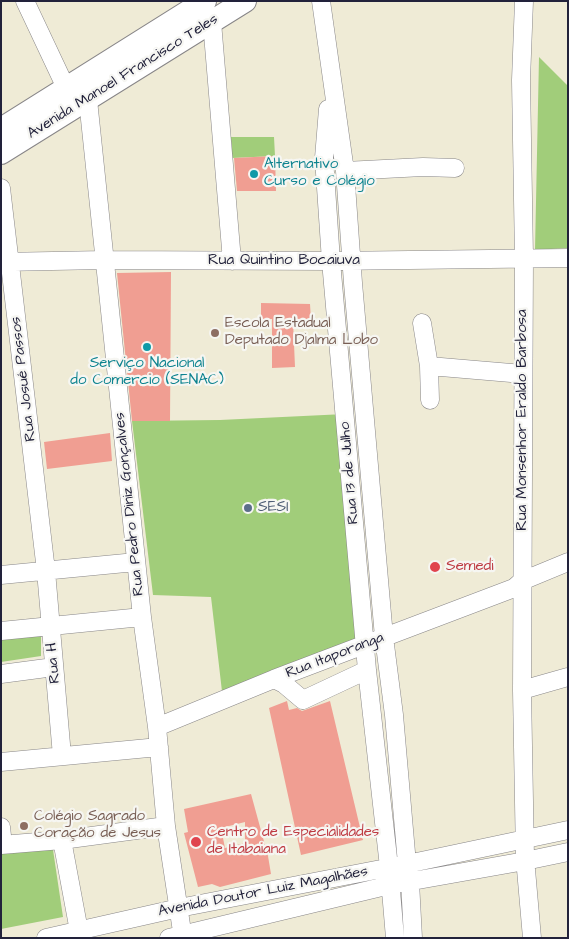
<!DOCTYPE html>
<meta charset="utf-8">
<style>
body{margin:0}
#map{position:relative;width:569px;height:939px;overflow:hidden;background:#efebd6;font-family:"Architects Daughter",sans-serif}
canvas{display:block}
.frame{position:absolute;inset:0;border:2px solid #22223b;pointer-events:none}
</style>
<div id="map">
<canvas width="569" height="939"></canvas>
<div class="frame"></div>
</div>
<script>
const ctx = document.querySelector('canvas').getContext('2d');
ctx.lineJoin = 'round';
function fillPath(path, color) { ctx.fillStyle = color; ctx.fill(path, 'evenodd'); }
const poly = rows => new Path2D(rows.map(r => 'M' + r).join(''));
function trace(path, color, width, dash) { ctx.strokeStyle = color; ctx.lineWidth = width; ctx.lineCap = dash ? 'butt' : 'round'; ctx.setLineDash(dash || []); ctx.stroke(path); }
function drawText(font, color, halo, rows, align = 'center') {
  ctx.font = font + ' "Architects Daughter",sans-serif'; ctx.lineWidth = 4.5; ctx.setLineDash([]); ctx.textBaseline = 'middle'; ctx.strokeStyle = halo; ctx.fillStyle = color; for (const [text, x, y, turn = 0] of rows) {
    ctx.save(); ctx.translate(x, y); ctx.rotate((+turn || 0) * Math.PI / 180); ctx.textAlign = isNaN(turn) ? turn : align; if (halo) ctx.strokeText(text, 0, 0); ctx.fillText(text, 0, 0); ctx.restore();
  }
}
fillPath(poly([
 [539,57,568,86,568,248,535,250],
 [231,137,274,137,275,156,232,158],
 [345,414,365,645,223,700,211,597,153,595,132,421,220,420],
 [41,633,41,656,1,662,1,636],
 [52,843,63,917,1,929,1,849]
]), '#a1cd7a');
fillPath(poly([
 [275,156,276,191,237,191,234,158],
 [171,272,170,421,132,421,117,273],
 [261,303,310,304,311,320,293,321,295,367,272,368,272,319,261,319],
 [110,433,112,461,47,469,44,442],
 [287,701,289,710,297,708,302,711,330,701,363,840,301,855,269,708],
 [251,794,268,856,271,874,220,887,212,884,198,887,184,833,188,832,184,809],
 [245,822,245,843,225,848,221,828]
]), '#f09e92');
const minor = poly([
 [25,1,66,88],
 [321,1,345,171,353,283,384,637,394,715,407,864,410,882,413,938],
 [524,1,521,80,524,258,522,690,525,858,532,938],
 [212,22,232,261],
 [88,100,142,617,157,727,166,826,183,938],
 [328,109,324,158,331,261,367,670,389,867,395,938],
 [345,171,423,167,455,168],
 [1,188,46,571,62,756],
 [1,262,104,260,331,261,568,258],
 [422,323,429,366,430,400],
 [429,366,523,374],
 [1,575,136,562],
 [1,631,142,617],
 [1,674,54,667],
 [274,679,284,684,303,700,367,670],
 [522,690,568,677],
 [157,727,274,679,514,588,522,581,568,562],
 [1,762,159,747],
 [1,827,3,845],
 [62,840,79,931],
 [1,845,62,840,166,826],
 [46,938,179,908,407,864,568,830],
 [169,938,390,885,525,861,568,852]
]);
const major = poly([
 [1,129,205,1],
 [1,153,245,1]
]);
trace(minor, '#888688', 19);
trace(major, '#888688', 24);
trace(minor, '#fff', 18);
trace(major, '#fff', 22);
for (const [x, y, r, color] of [
 [254,174,5,"#0f9aa8"],
 [215,333,5,"#8d6e63"],
 [147,347,5,"#0f9aa8"],
 [248,508,5,"#5c6f8a"],
 [435,567,6,"#e0444e"],
 [24,826,5,"#8d6e63"],
 [196,842,6,"#e0444e"]
]) { const dot = new Path2D(); dot.arc(x, y, r, 0, 2 * Math.PI); ctx.fillStyle = color; ctx.fill(dot); trace(dot, '#f6f6f2', 2); }
drawText('15px', '#22223b', '#f6f6f2', [
 ["Avenida Manoel Francisco Teles",123,77,-32],
 ["Rua Quintino Bocaiuva",284,261],
 ["Rua Josué Passos",24,379,-97],
 ["Rua Monsenhor Eraldo Barbosa",523,420,-90],
 ["Rua 13 de Julho",350,473,-95],
 ["Rua Pedro Diniz Gonçalves",130,504,-96],
 ["Rua Itaporanga",335,656,-21],
 ["Rua H",54,663,-95],
 ["Avenida Doutor Luiz Magalhães",263,892,-11]
]);
drawText('15px', '#0d838f', '#f6f6f2', [
 ["Alternativo",264,165],
 ["Curso e Colégio",264,182],
 ["Serviço Nacional",147,364,"center"],
 ["do Comercio (SENAC)",147,381,"center"]
], 'left');
drawText('15px', '#785e54', '#f6f6f2', [
 ["Escola Estadual",225,324],
 ["Deputado Djalma Lobo",225,341],
 ["Colégio Sagrado",34,817],
 ["Coração de Jesus",34,834]
], 'left');
drawText('15px', '#4e5e75', '#f6f6f2', [
 ["SESI",258,508]
], 'left');
drawText('15px', '#be3a42', '#f6f6f2', [
 ["Semedi",446,567],
 ["Centro de Especialidades",207,833],
 ["de Itabaiana",207,850]
], 'left');
</script>
